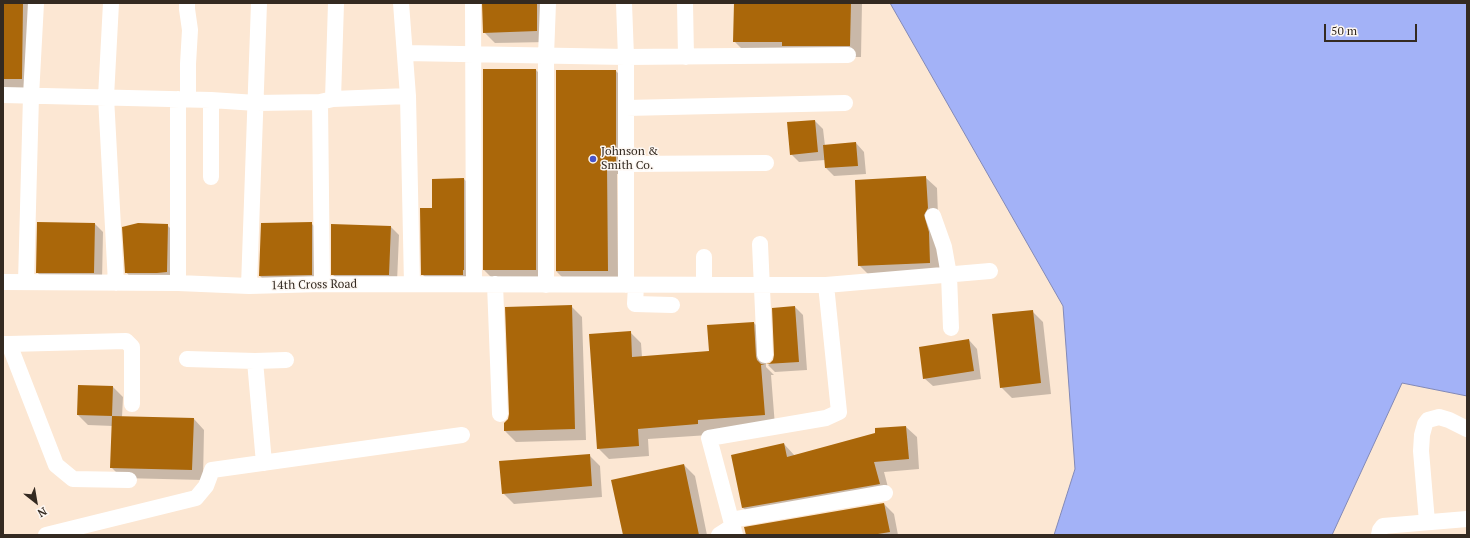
<!DOCTYPE html>
<style>
body{margin:0}
#map{position:relative;width:1470px;height:538px;overflow:hidden;background:#fce7d3;font-family:"PT Serif",serif}
canvas{display:block}
.frame{position:absolute;inset:0;border:4px solid #342a21;pointer-events:none}
.north{position:absolute;left:16px;top:482px;width:40px;height:40px;-webkit-text-stroke:3px #fdf7f2;paint-order:stroke;rotate:149deg;font-size:11px;font-weight:700;line-height:16px;text-align:center;color:#342a21}
.north::after{content:'';display:block;margin:auto;width:14px;height:18px;background:#342a21;clip-path:polygon(50% 0,100% 100%,50% 72%,0 100%)}
.scale{position:absolute;left:1324px;top:24px;width:93px;height:18px;box-sizing:border-box;border:2px solid #342a21;border-top:0;padding-left:5px;font-size:12px;line-height:14px;white-space:nowrap;color:#342a21;-webkit-text-stroke:3px #fdf7f2;paint-order:stroke}
</style>
<div id="map">
<canvas width="1470" height="538"></canvas>
<div class="frame"></div>
<div class="north">N</div>
<div class="scale">50 m</div>
</div>
<script>
const ctx = document.querySelector('canvas').getContext('2d');
ctx.lineJoin = 'round';
function fillPath(path, color) { ctx.fillStyle = color; ctx.fill(path, 'evenodd'); }
const poly = rows => new Path2D(rows.map(r => 'M' + r).join(''));
function trace(path, color, width, dash) { ctx.strokeStyle = color; ctx.lineWidth = width; ctx.lineCap = dash ? 'butt' : 'round'; ctx.setLineDash(dash || []); ctx.stroke(path); }
function drawText(font, color, halo, rows, align = 'center') {
  ctx.font = font + ' "PT Serif",serif'; ctx.lineWidth = 3; ctx.setLineDash([]); ctx.textBaseline = 'middle'; ctx.strokeStyle = halo; ctx.fillStyle = color; for (const [text, x, y, turn = 0] of rows) {
    ctx.save(); ctx.translate(x, y); ctx.rotate((+turn || 0) * Math.PI / 180); ctx.textAlign = isNaN(turn) ? turn : align; if (halo) ctx.strokeText(text, 0, 0); ctx.fillText(text, 0, 0); ctx.restore();
  }
}
const water = poly([
 [890,3,1467,3,1467,396,1402,383,1332,535,1054,535,1075,469,1063,306,890,3]
]);
fillPath(water, '#a3b2f7');
trace(water, '#8289b7', 1);
fillPath(poly([
 [3,3,34,3,32,90,3,89],
 [484,3,547,3,548,42,495,43,484,32],
 [735,3,862,3,861,57,794,57,745,52,734,41],
 [484,70,536,70,547,81,547,280,495,281,484,270],
 [556,71,616,71,627,82,627,174,617,174,618,281,567,282,556,271],
 [815,121,823,129,825,146,856,143,864,152,866,174,834,176,826,168,825,160,799,162,791,154,788,123],
 [926,178,937,188,940,273,870,276,859,265],
 [464,179,474,189,474,280,433,285,422,274,433,208],
 [311,223,320,232,320,283,268,284,260,276],
 [95,224,103,232,102,281,45,281,37,272],
 [167,225,175,233,175,280,134,281,126,272],
 [391,227,399,235,397,282,341,282,332,274],
 [571,306,582,317,586,440,516,442,505,431,510,414],
 [795,307,803,315,807,370,775,372,768,365,774,360],
 [1032,311,1043,322,1051,394,1012,398,1001,387],
 [754,323,765,334,766,367,774,375,771,375,775,426,709,435,648,439,649,456,609,459,598,448,630,332,641,343,642,357,710,352],
 [969,340,977,349,981,379,933,386,924,378],
 [113,387,123,397,122,417,194,419,204,430,203,480,122,478,111,467,113,426,88,425,78,415],
 [906,427,917,437,919,469,884,472,890,495,754,518,743,508,732,456,784,444,795,456],
 [589,455,600,466,602,497,514,504,503,493],
 [684,465,695,476,707,535,624,535],
 [884,504,894,514,898,535,747,535]
]), '#0003');
fillPath(poly([
 [3,3,23,3,22,79,3,79],
 [482,3,537,3,537,31,483,33],
 [734,3,851,3,850,46,782,46,782,42,733,42],
 [483,69,536,69,536,270,483,270],
 [556,70,616,70,616,164,607,164,608,271,556,271],
 [815,120,818,152,790,155,787,122],
 [856,142,858,166,825,168,823,145],
 [926,176,928,208,924,215,929,232,930,263,858,266,855,180],
 [464,178,464,270,463,270,463,275,421,275,420,208,432,208,432,179],
 [37,222,95,223,94,273,36,273],
 [312,222,312,275,259,276,261,223],
 [138,223,168,224,167,272,157,273,125,273,122,227],
 [331,224,391,226,389,275,331,275],
 [572,305,575,429,504,431,504,423,508,419,509,414,505,307],
 [795,306,799,362,766,364,770,363,773,360,774,355,772,308],
 [1033,310,1041,383,1000,388,992,314],
 [754,322,756,356,757,360,761,364,765,364,761,365,765,415,698,420,698,424,638,429,639,446,597,449,589,334,631,331,632,357,709,351,707,325],
 [969,339,974,371,923,379,919,347],
 [78,385,113,386,112,416,77,415],
 [112,416,194,418,192,470,110,468],
 [906,426,909,459,874,462,880,484,742,508,731,455,784,443,787,457,875,433,875,428],
 [590,454,592,486,502,494,499,461],
 [684,464,699,535,623,535,611,480],
 [884,503,890,532,872,535,746,535,744,527]
]), '#aa670a');
trace(poly([
 [111,3,106,97,116,283],
 [187,3,187,9,190,30,188,64,188,99],
 [401,3,408,96,412,284],
 [473,3,474,284],
 [624,3,626,57,626,285],
 [685,3,686,57],
 [405,53,626,57,848,55],
 [3,95,211,100,256,103,320,102,333,99,408,96],
 [333,99,336,3],
 [211,100,211,177],
 [320,102,322,284],
 [626,108,845,103],
 [626,164,766,163],
 [933,216,944,247,949,275,951,328],
 [760,244,765,355],
 [704,257,704,285],
 [3,282,178,283,249,286,322,284,826,285,990,271],
 [26,282,31,96,36,3],
 [178,283,178,99],
 [495,284,500,414],
 [546,285,546,56,548,3],
 [636,285,635,304,672,305],
 [249,286,259,3],
 [3,344,9,344,56,465,73,479,129,480],
 [9,344,126,341,132,347,132,404],
 [187,359,255,361,264,463],
 [255,361,286,360],
 [731,520,885,493],
 [1427,522,1421,451,1422,435,1425,424,1428,420,1439,417,1449,420,1467,429],
 [46,535,196,498,206,486,212,470,462,435],
 [719,535,733,526],
 [735,535,709,438,826,418,839,412,826,285],
 [1379,535,1380,530,1383,526,1467,519]
]), '#fff', 16);
for (const [x, y, r, color] of [
 [593,159,4,"#4954c9"]
]) { const dot = new Path2D(); dot.arc(x, y, r, 0, 2 * Math.PI); ctx.fillStyle = color; ctx.fill(dot); trace(dot, '#fdf7f2', 1.5); }
drawText('12px', '#342a21', '#fdf7f2', [
 ["Johnson &",601,152],
 ["Smith Co.",601,166]
], 'left');
drawText('12px', '#342a21', '#fdf7f2', [
 ["14th Cross Road",314,285,-1]
]);
</script>
